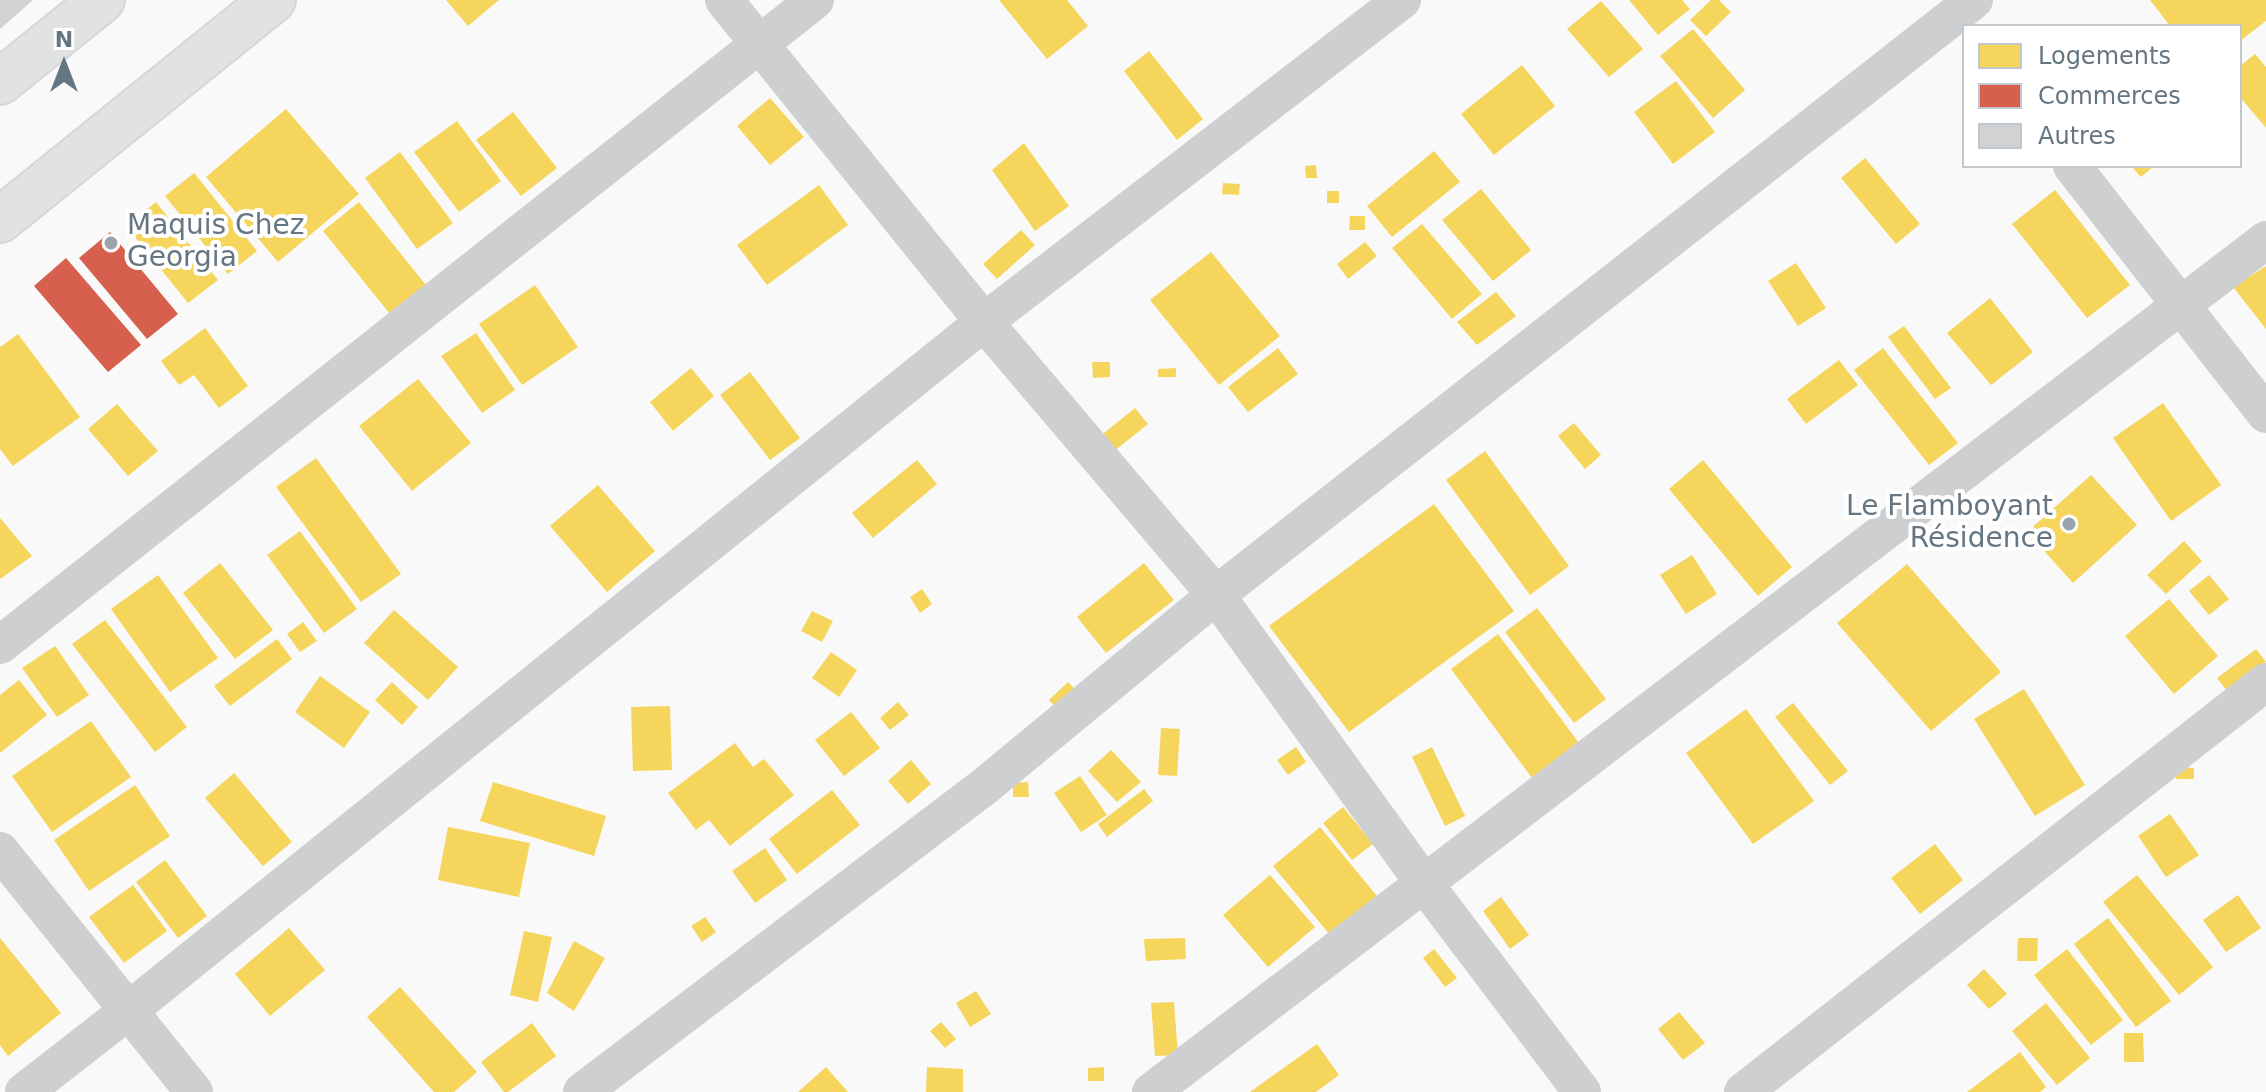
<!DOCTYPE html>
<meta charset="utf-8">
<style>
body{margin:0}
#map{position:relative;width:2266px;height:1092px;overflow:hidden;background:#f9f9f9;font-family:"DejaVu Sans",sans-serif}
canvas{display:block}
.legend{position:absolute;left:1962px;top:24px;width:280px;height:144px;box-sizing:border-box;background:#fff;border:2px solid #c1c8cd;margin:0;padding:10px 14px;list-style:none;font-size:24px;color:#657683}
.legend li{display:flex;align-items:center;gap:16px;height:40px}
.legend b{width:40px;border:2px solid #c1c8cd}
.north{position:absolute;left:24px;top:24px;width:80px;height:80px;-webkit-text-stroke:6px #fff;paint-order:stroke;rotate:0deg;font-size:22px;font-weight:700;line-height:32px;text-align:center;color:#657683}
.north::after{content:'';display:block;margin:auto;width:28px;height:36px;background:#657683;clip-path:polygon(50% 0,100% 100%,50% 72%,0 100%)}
</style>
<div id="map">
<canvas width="2266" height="1092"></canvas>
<ul class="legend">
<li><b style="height:22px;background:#f6d55c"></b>Logements</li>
<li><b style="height:22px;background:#d6604d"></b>Commerces</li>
<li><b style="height:22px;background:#d0d2d3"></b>Autres</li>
</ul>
<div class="north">N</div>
</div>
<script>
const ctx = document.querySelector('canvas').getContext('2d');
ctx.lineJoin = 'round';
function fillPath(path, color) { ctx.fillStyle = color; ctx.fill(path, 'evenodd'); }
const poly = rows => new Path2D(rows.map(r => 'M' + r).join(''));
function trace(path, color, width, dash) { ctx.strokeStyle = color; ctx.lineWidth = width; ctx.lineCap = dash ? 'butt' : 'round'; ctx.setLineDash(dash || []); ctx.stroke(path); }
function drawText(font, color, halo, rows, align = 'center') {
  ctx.font = font + ' "DejaVu Sans",sans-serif'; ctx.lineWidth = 8; ctx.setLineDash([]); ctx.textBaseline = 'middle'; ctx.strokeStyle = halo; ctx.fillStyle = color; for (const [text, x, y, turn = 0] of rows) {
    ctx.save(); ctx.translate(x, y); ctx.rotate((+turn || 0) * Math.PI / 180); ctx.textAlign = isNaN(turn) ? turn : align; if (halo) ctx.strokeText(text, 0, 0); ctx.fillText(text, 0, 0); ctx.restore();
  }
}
fillPath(poly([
 [446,0,499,0,468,26],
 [999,0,1067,0,1088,26,1047,59],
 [1629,0,1682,0,1690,9,1658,35],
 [1711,0,1719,0,1731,12,1706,36,1690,20],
 [2150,0,2266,0,2266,21,2240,41,2240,26,2170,26],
 [1601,1,1643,49,1609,77,1567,29],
 [1693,29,1745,90,1713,118,1660,56],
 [1149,51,1203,119,1177,140,1124,71],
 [2255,54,2266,67,2266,128,2240,97,2240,66],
 [1522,65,1555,106,1494,155,1461,114],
 [1676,81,1715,132,1673,164,1634,112],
 [770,98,804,137,770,165,737,126],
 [286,109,359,194,278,262,206,177],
 [513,112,557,168,521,196,476,140],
 [457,121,501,181,459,212,414,152],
 [1024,143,1069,206,1035,231,992,170],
 [1434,151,1460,182,1392,237,1367,206],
 [400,152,453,223,417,249,365,178],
 [1865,158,1920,224,1896,244,1841,178],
 [1316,165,1317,178,1306,178,1305,166],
 [2131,166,2154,166,2141,177],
 [194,173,257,251,228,274,165,196],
 [1223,183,1240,184,1239,195,1222,194],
 [819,185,848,225,767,285,737,245],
 [1481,189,1531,250,1493,281,1442,220],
 [2055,190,2130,285,2087,318,2012,224],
 [1327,191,1339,191,1339,203,1327,203],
 [156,202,218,280,188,303,126,226],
 [359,202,426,285,390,314,323,231],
 [1350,216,1365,216,1365,230,1349,230],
 [1422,224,1482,294,1452,319,1392,248],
 [1021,230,1035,245,997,279,983,264],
 [1365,242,1377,256,1348,279,1337,264],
 [1211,252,1280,336,1219,385,1150,300],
 [1796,263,1826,308,1798,326,1768,281],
 [2266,266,2266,329,2233,287],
 [535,285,578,347,522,385,479,324],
 [1496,292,1516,316,1477,345,1457,322],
 [1990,298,2033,352,1991,385,1947,333],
 [1904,326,1951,388,1935,399,1888,337],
 [205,328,248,386,219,408,194,375,179,385,161,361],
 [476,333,515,390,482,413,441,356],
 [18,334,80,417,13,466,0,449,0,347],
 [1278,348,1298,374,1248,412,1228,387],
 [1883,348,1958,443,1929,465,1854,370],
 [1839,360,1858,385,1806,424,1787,399],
 [1092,362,1110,362,1110,377,1093,378],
 [691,368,714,396,673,431,650,402],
 [1176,368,1176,377,1158,377,1158,369],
 [750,372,800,438,770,460,720,395],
 [418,379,471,443,412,491,359,426],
 [2163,403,2221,485,2171,521,2113,438],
 [117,404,158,451,128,476,88,429],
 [1135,408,1148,424,1113,452,1099,437],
 [1574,423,1601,455,1585,469,1558,436],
 [1485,451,1569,566,1530,595,1446,480],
 [316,458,401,574,361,602,276,487],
 [917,460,937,484,873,538,852,513],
 [1703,460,1792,567,1758,596,1669,489],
 [2091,475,2137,525,2073,583,2027,532],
 [598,485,655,551,607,592,550,526],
 [1434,504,1514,611,1349,732,1269,626],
 [0,518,32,556,0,579],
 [300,531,357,609,324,633,267,555],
 [2184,541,2202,561,2166,594,2147,575],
 [1692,555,1717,594,1686,614,1660,575],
 [220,563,273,630,235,659,183,593],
 [1144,563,1174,600,1106,653,1077,617],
 [1907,564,2001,672,1931,731,1837,623],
 [158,575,218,658,170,692,111,609],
 [2209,575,2229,599,2209,615,2189,591],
 [922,589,932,604,920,613,910,597],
 [2169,599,2218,656,2174,694,2125,636],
 [1537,608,1606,699,1574,723,1505,632],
 [394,610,458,667,428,700,364,643],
 [812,611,833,621,822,642,801,631],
 [105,620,187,727,155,752,72,644],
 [303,622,317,641,300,652,287,634],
 [1498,634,1579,743,1532,778,1451,669],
 [277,639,292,659,230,706,214,686],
 [55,646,89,695,57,717,22,668],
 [2256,649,2266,662,2227,691,2217,678],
 [831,652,857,670,839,697,812,678],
 [320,676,370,712,344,748,295,712],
 [19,680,47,715,0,753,0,695],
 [392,682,418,707,402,725,375,700],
 [1068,682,1078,692,1058,710,1049,700],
 [2024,689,2085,785,2035,816,1974,719],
 [898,702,909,715,890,730,880,718],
 [1793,703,1848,771,1830,785,1775,717],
 [670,706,672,770,633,771,631,707],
 [1746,709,1814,801,1753,844,1686,753],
 [851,712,880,748,844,776,815,740],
 [91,721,131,777,52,832,12,776],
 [1161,728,1180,729,1177,776,1158,775],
 [735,743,753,767,764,759,794,795,730,846,709,820,696,830,668,793],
 [1296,747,1306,762,1288,775,1277,760],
 [1432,747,1465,816,1445,826,1412,757],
 [1111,750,1141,782,1117,802,1088,771],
 [911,760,931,784,908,804,888,781],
 [2177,767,2194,768,2194,779,2176,779],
 [234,773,292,842,263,866,205,798],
 [1080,776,1107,815,1081,832,1054,793],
 [493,782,606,816,594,856,480,821],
 [1028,782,1029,797,1013,797,1013,783],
 [135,785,170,836,89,891,54,840],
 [1144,789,1153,801,1107,837,1098,824],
 [832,790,860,825,797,874,769,839],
 [1343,807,1373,844,1352,860,1323,823],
 [2170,814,2199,855,2166,877,2138,836],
 [448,827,530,843,519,897,438,880],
 [1320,827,1377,896,1330,935,1273,866],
 [1935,844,1963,880,1920,914,1891,878],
 [765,848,787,880,755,903,732,871],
 [165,860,207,916,178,938,136,882],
 [1270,875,1315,927,1268,967,1223,915],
 [2137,875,2213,967,2179,995,2103,902],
 [133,885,167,931,124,963,89,917],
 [2238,895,2261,928,2226,952,2203,920],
 [1501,897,1529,935,1510,949,1483,911],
 [705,917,716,932,702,942,691,926],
 [2108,918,2171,1001,2136,1027,2074,944],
 [289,928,325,970,270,1016,235,974],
 [524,931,552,937,538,1002,510,995],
 [0,938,61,1013,8,1056,0,1045],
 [1185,938,1186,959,1146,961,1144,939],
 [2018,938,2038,938,2037,961,2017,961],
 [574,941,605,958,574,1011,547,993],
 [1434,949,1457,978,1445,987,1423,958],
 [2067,949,2123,1020,2091,1045,2034,975],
 [1984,969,2007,994,1989,1009,1967,985],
 [400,987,477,1072,454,1092,434,1092,367,1017],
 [976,991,991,1014,970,1027,956,1003],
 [1174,1002,1178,1055,1155,1056,1151,1003],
 [2046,1003,2090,1058,2057,1085,2012,1031],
 [1679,1012,1705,1043,1683,1060,1658,1029],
 [941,1022,956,1039,945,1048,930,1031],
 [532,1023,556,1056,508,1092,504,1092,481,1062],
 [2124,1033,2143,1033,2144,1062,2124,1062],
 [1317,1044,1339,1075,1316,1092,1250,1092],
 [2020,1052,2046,1087,2040,1092,1967,1092],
 [826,1067,848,1092,798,1092],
 [927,1067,963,1069,963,1092,926,1092],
 [1104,1067,1104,1081,1088,1081,1088,1068]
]), '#f6d55c');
fillPath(poly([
 [110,232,178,314,147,339,79,258],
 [66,258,141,345,108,372,34,286]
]), '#d6604d');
fillPath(poly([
 [0,0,33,0,0,29]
]), '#d0d2d3');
const major = poly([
 [0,82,102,0],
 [0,220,273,0]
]);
trace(major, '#d5d6d7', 48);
trace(poly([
 [724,0,984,322,1216,595,1423,882,1582,1092],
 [2072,166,2266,414],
 [0,645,815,0],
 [0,851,194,1092],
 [24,1092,128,1011,984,322,1402,0],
 [582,1092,985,786,1216,595,1974,0],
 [1151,1092,2266,240],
 [1743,1092,2266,682]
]), '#cecfd0', 38);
trace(major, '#e1e2e2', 44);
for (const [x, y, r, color] of [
 [111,243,8,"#99a4ac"],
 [2069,524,8,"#99a4ac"]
]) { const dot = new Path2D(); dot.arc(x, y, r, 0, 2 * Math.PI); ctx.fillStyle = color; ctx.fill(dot); trace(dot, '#fff', 3); }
drawText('28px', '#657683', '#fff', [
 ["Maquis Chez",127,227],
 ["Georgia",127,259],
 ["Le Flamboyant",2053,508,"right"],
 ["Résidence",2053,540,"right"]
], 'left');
</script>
